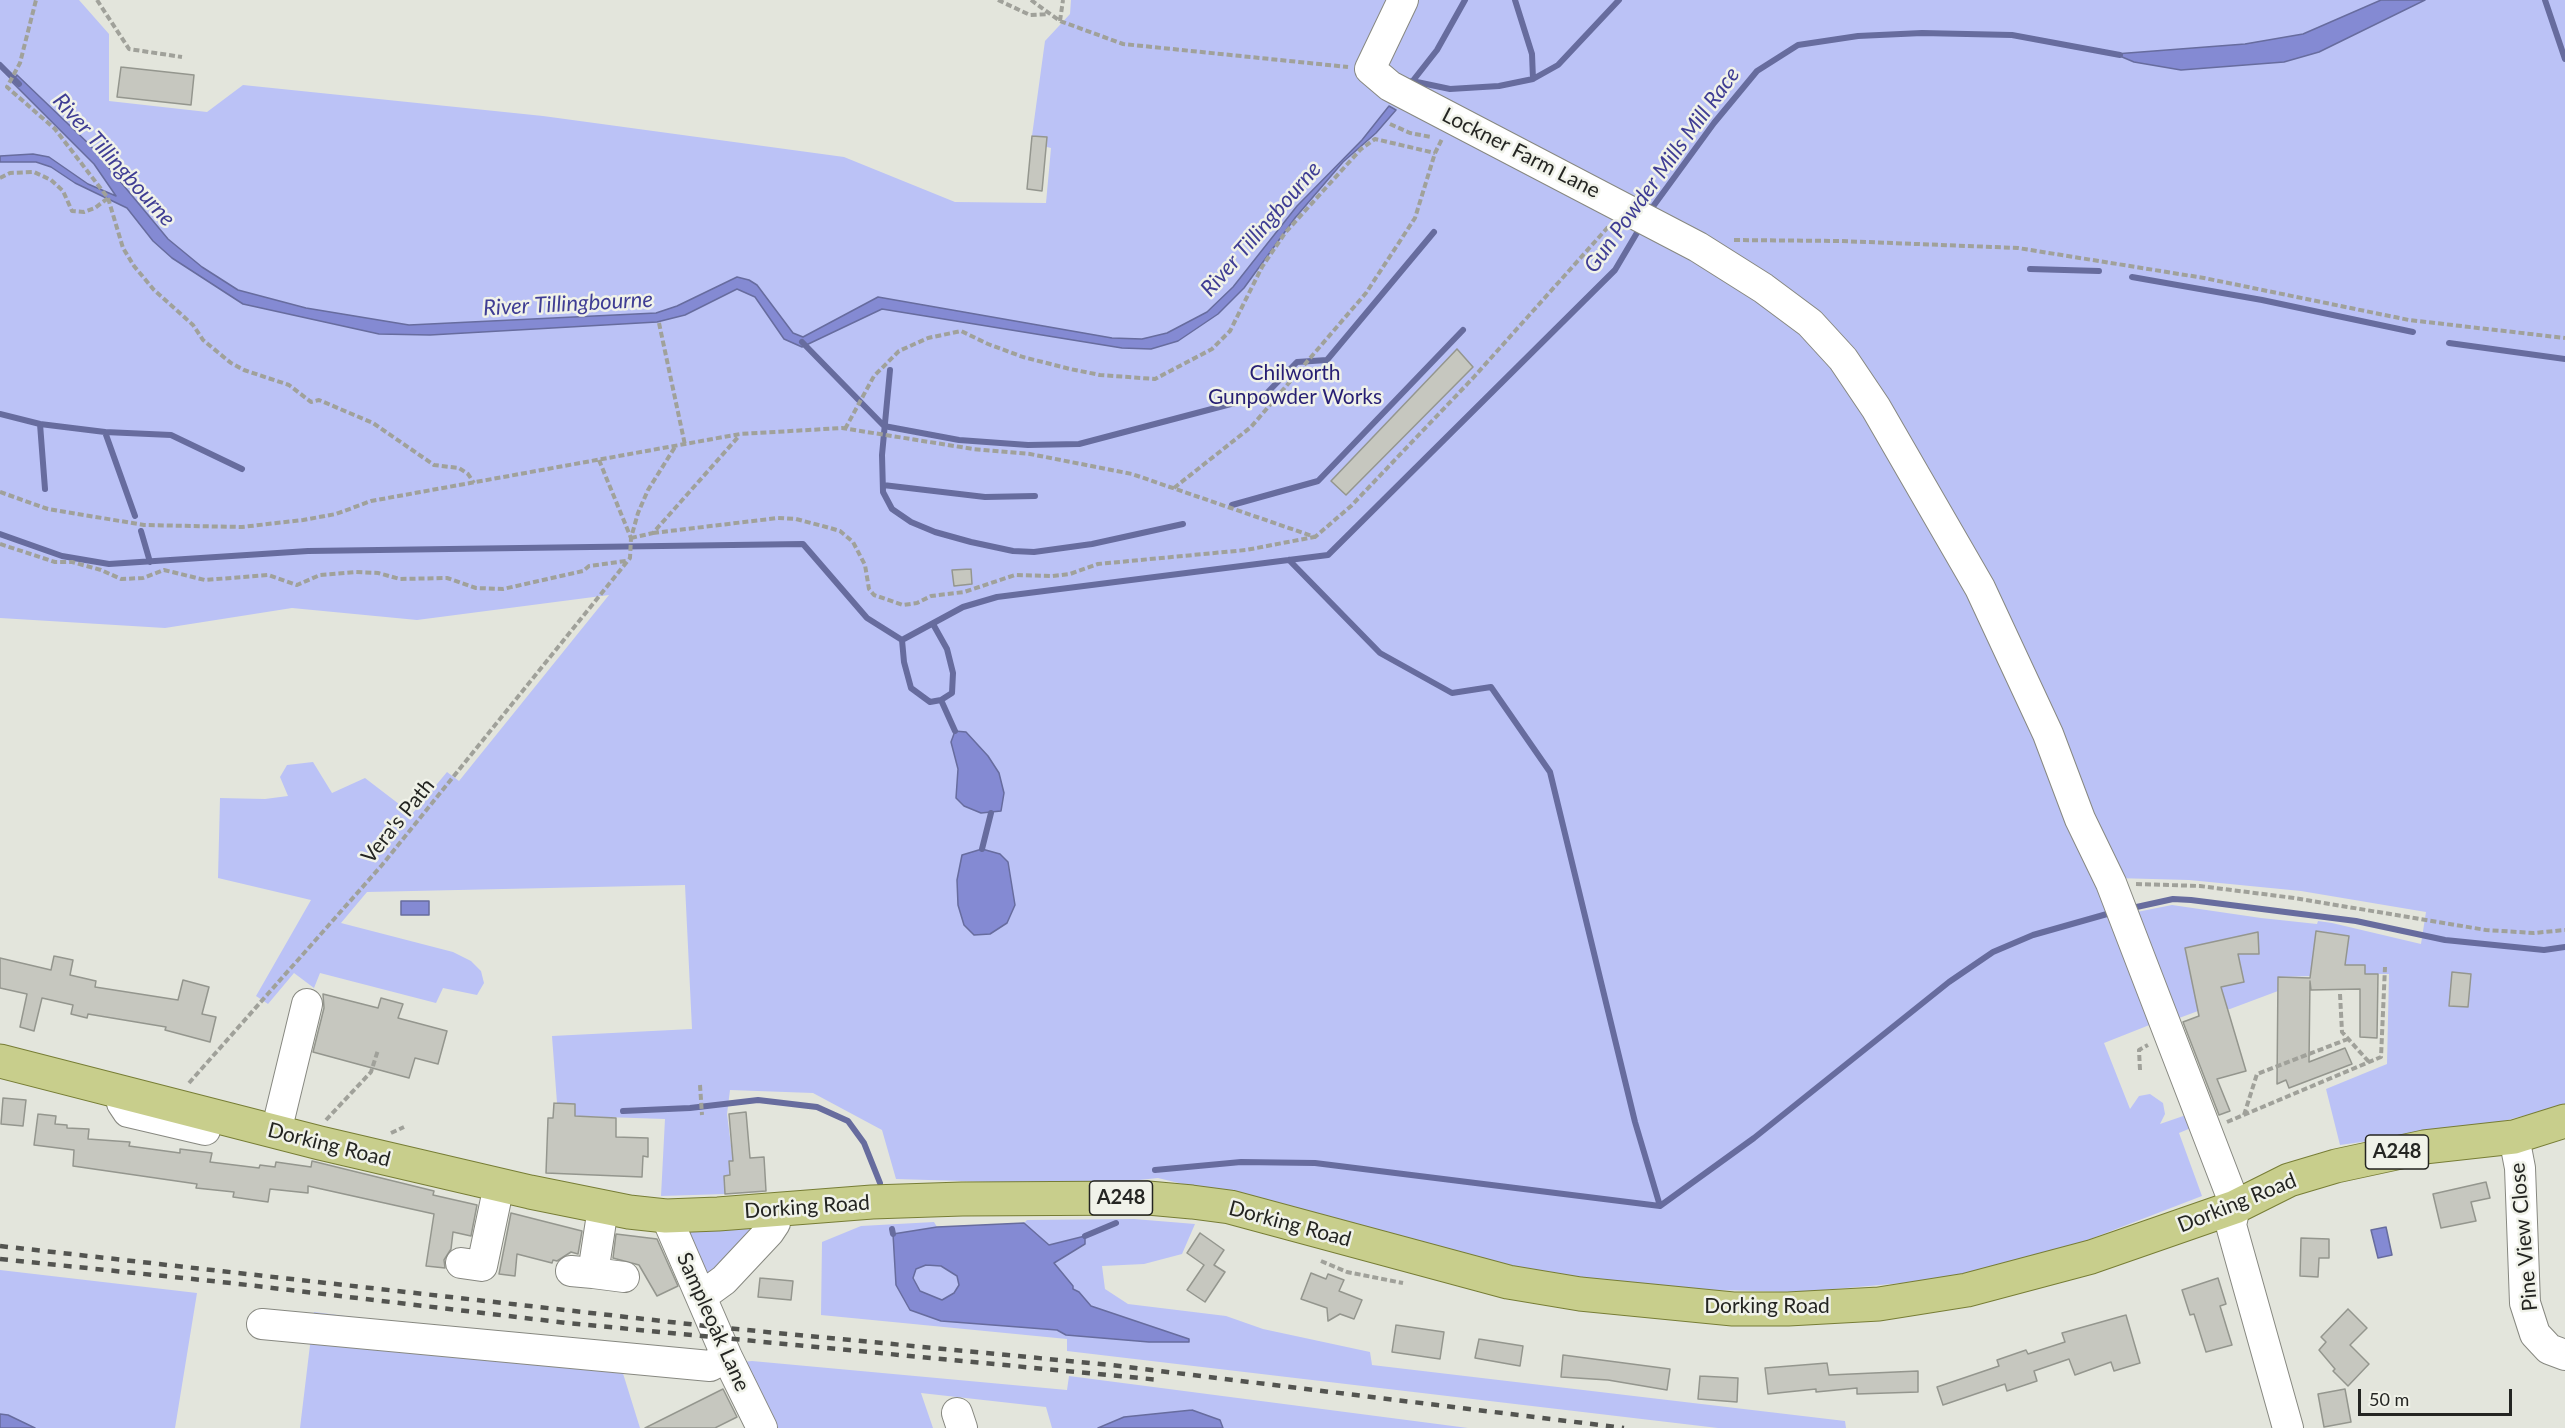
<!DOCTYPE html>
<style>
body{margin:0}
#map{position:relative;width:2565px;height:1428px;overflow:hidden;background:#e3e5dc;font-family:Lato,sans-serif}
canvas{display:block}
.scale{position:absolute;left:2358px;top:1389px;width:154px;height:27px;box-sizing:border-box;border:3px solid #242522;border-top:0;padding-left:8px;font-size:18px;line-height:21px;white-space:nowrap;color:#242522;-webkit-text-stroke:4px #f0f2e9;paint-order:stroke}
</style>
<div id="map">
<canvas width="2565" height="1428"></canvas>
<div class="scale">50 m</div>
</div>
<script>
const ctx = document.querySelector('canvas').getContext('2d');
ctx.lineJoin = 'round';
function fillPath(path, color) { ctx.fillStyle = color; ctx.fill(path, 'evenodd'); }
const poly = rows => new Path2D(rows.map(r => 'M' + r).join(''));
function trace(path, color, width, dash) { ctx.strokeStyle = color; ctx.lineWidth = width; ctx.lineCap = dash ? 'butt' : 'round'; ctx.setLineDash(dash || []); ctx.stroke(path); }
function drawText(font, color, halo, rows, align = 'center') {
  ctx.font = font + ' Lato,sans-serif'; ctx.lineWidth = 5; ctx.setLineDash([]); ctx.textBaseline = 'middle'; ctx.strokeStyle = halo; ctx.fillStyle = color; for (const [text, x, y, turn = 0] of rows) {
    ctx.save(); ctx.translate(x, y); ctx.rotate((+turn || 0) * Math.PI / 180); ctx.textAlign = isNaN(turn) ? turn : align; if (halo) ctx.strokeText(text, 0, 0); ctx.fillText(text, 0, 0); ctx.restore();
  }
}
fillPath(poly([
 [0,0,79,0,109,34,109,101,207,112,243,85,543,116,844,157,955,202,1046,203,1051,148,1031,143,1045,41,1070,14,1071,0,2565,0,2565,1105,2496,1123,2340,1145,2326,1089,2387,1064,2389,974,2365,974,2365,965,2343,965,2343,975,2279,977,2278,991,2230,1009,2198,1011,2171,1021,2132,913,2172,905,2261,918,2317,924,2318,921,2332,923,2421,944,2426,912,2301,891,2189,880,2115,878,2010,632,1915,453,1836,335,1753,274,1745,284,1805,330,1871,410,1973,591,2117,917,2157,1022,2104,1043,2130,1109,2139,1096,2150,1094,2163,1103,2165,1114,2160,1124,2192,1113,2198,1125,2179,1133,2202,1196,2072,1246,2005,1265,1937,1280,1800,1292,1673,1289,1570,1281,1442,1247,1158,1178,1092,1185,896,1179,882,1130,813,1093,730,1090,727,1114,733,1161,729,1162,730,1175,724,1176,725,1194,661,1196,665,1119,575,1116,575,1104,557,1103,552,1036,692,1029,685,885,367,892,341,923,453,952,471,961,481,971,484,983,477,995,443,988,436,1003,320,973,314,988,294,973,268,1004,256,996,311,900,218,878,220,798,265,799,288,796,280,777,287,765,313,762,332,793,365,778,412,814,447,772,459,781,609,595,417,620,292,608,165,628,0,618],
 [773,1209,710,1292,666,1216],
 [1134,1219,1195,1224,1182,1254,1144,1264,1102,1266,1105,1289,1128,1304,1226,1316,1263,1329,1370,1352,1372,1365,1845,1421,1846,1428,1718,1428,1067,1351,1067,1339,821,1315,822,1242,861,1226,934,1222,937,1227,1070,1301,1073,1286,1053,1263,1085,1245,1085,1236,1049,1245,1024,1223,1027,1220],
 [0,1270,197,1293,175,1428,35,1428,0,1414],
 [314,1312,492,1335,621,1367,640,1428,300,1428],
 [752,1361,1067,1390,1069,1376,1468,1428,1052,1428,1046,1407,921,1393,933,1428,762,1428,731,1363]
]), '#bbc2f6');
const water = poly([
 [2381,0,2425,0,2319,52,2284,62,2181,70,2134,62,2115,54,2245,44,2303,34,2381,0],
 [17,75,90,145,168,239,202,267,238,290,306,308,409,325,656,313,677,306,737,277,749,280,757,285,793,333,803,337,878,297,1112,338,1142,339,1167,333,1207,312,1233,287,1297,206,1362,140,1389,106,1396,110,1376,133,1343,162,1295,218,1244,288,1218,314,1178,341,1151,349,1122,348,882,309,802,347,784,339,755,297,737,289,685,315,657,322,430,335,379,334,243,304,172,258,153,241,127,208,75,183,51,167,36,162,0,162,0,156,33,154,49,157,88,184,116,196,94,164,12,82,17,75],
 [955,731,966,732,988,756,999,773,1004,793,1001,811,981,813,964,806,956,798,958,769,951,742,955,731],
 [982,849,1000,854,1008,862,1015,905,1007,923,990,934,974,935,964,925,958,905,957,880,962,855,982,849],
 [401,901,429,901,429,915,401,915,401,901],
 [1024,1223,1049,1245,1085,1236,1085,1244,1054,1263,1073,1286,1073,1289,1079,1292,1091,1306,1189,1339,1189,1342,1149,1342,1066,1335,1057,1330,941,1321,910,1310,896,1285,893,1234,937,1227,1024,1223],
 [926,1265,941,1266,957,1276,959,1285,954,1293,942,1300,920,1291,913,1278,916,1269,926,1265],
 [2386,1227,2392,1255,2378,1258,2371,1230,2386,1227],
 [1192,1410,1220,1420,1223,1428,1098,1428,1124,1417,1192,1410],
 [0,1414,8,1415,35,1428,0,1428,0,1414]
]);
fillPath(water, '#848ad3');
trace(water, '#676c9e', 1.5);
trace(poly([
 [1515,0,1532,54,1533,79],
 [2545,0,2565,59],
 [0,65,19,84],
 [1412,81,1450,89,1499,86,1533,79,1558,65,1619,0],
 [1408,87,1437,50,1465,0],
 [1649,212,1714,123,1757,71,1798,45,1858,36,1922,33,2012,35,2120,55],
 [2030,269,2099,271],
 [2132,277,2262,300,2413,332],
 [802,342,884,426,959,440,1028,445,1079,444,1265,395,1297,362,1327,360,1434,232],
 [2449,343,2565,359],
 [890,370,882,455,883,492,892,509,911,522,935,532,971,542,1013,551,1034,552,1092,544,1183,524],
 [0,414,40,424,105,432,135,516],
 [40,424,45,489],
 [105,432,171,435,242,469],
 [883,485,985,497,1035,496],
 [1232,505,1318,481,1463,330],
 [141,531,150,562],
 [0,534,62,556,109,564,308,551,803,544,867,618,902,640,963,607,997,597,1328,555,1615,270,1641,226],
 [1289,560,1380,653,1452,693,1491,687,1550,772,1635,1122,1660,1206],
 [933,624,947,649,953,673,952,693,941,700],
 [902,640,904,662,911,688,930,702,941,700,955,731],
 [982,849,991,813],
 [2132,908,2173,899,2191,900,2356,921,2445,940,2544,950,2565,947],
 [623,1111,690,1108,758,1100,817,1107,848,1121,864,1143,880,1183],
 [1155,1170,1241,1162,1315,1163,1660,1206,1754,1138,1949,982,1993,952,2033,935,2107,914],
 [892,1229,893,1234],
 [1085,1236,1116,1223]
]), '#676c9e', 6);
const building = poly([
 [121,67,194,75,191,105,117,97,121,67],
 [1032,136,1047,137,1042,191,1027,189,1032,136],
 [1457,349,1473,367,1346,495,1331,481,1457,349],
 [971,569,972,584,954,586,952,570,971,569],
 [2316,931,2349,936,2345,965,2365,965,2365,974,2378,974,2377,1038,2360,1037,2360,989,2311,990,2310,981,2309,1062,2345,1048,2352,1064,2289,1088,2286,1080,2277,1084,2278,977,2310,978,2316,931],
 [2258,932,2259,954,2238,954,2244,982,2221,987,2246,1071,2217,1079,2230,1111,2219,1115,2183,1022,2199,1016,2185,948,2258,932],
 [54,956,73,960,70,975,96,981,95,987,178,1000,183,980,209,987,202,1014,216,1017,210,1042,165,1030,166,1027,88,1014,87,1018,71,1014,73,1005,42,998,34,1031,20,1027,27,994,0,988,0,958,51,970,54,956],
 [2452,972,2471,974,2468,1007,2449,1006,2452,972],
 [323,994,378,1008,381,998,403,1004,398,1018,447,1031,438,1064,415,1058,409,1078,313,1052,324,1008,323,994],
 [3,1098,26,1100,23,1126,1,1124,3,1098],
 [554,1103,575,1104,575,1116,616,1118,616,1137,648,1138,648,1157,643,1156,642,1177,546,1173,548,1118,553,1118,554,1103],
 [746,1112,750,1158,764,1157,766,1191,725,1194,724,1176,730,1175,729,1161,733,1161,729,1114,746,1112],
 [38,1114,56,1116,55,1124,67,1125,67,1128,89,1129,88,1139,130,1142,129,1146,180,1153,180,1149,212,1153,210,1162,259,1168,260,1165,275,1167,276,1162,311,1167,312,1161,434,1191,433,1195,477,1205,471,1236,453,1232,451,1249,444,1260,445,1268,426,1266,434,1214,308,1186,308,1193,270,1189,268,1202,233,1197,234,1192,196,1188,197,1184,73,1166,74,1150,34,1145,38,1114],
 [2486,1182,2490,1198,2471,1202,2476,1221,2441,1228,2433,1194,2486,1182],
 [511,1213,582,1231,578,1254,571,1252,557,1261,553,1260,552,1263,517,1254,515,1276,499,1274,511,1213],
 [1200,1233,1224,1250,1214,1265,1225,1272,1205,1302,1187,1290,1204,1265,1187,1253,1200,1233],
 [616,1234,657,1239,678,1286,657,1296,639,1265,613,1258,616,1234],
 [2301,1238,2329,1239,2329,1258,2319,1258,2318,1277,2300,1276,2301,1238],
 [1311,1273,1326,1279,1328,1274,1344,1280,1339,1291,1362,1300,1354,1319,1340,1314,1328,1321,1327,1308,1301,1299,1311,1273],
 [760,1278,793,1281,791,1300,758,1297,760,1278],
 [2218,1278,2226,1304,2220,1306,2232,1345,2206,1352,2194,1314,2190,1315,2182,1290,2218,1278],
 [2348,1309,2367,1328,2350,1345,2369,1364,2348,1386,2333,1371,2335,1369,2319,1350,2326,1342,2321,1337,2348,1309],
 [2126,1315,2140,1363,2114,1371,2111,1362,2075,1375,2069,1359,2034,1371,2037,1381,2007,1391,2005,1384,1943,1405,1937,1387,1999,1366,1997,1360,2026,1350,2028,1354,2065,1342,2062,1333,2126,1315],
 [1396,1325,1444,1332,1440,1359,1392,1352,1396,1325],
 [1479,1339,1523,1346,1520,1366,1475,1358,1479,1339],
 [1563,1355,1670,1369,1667,1390,1608,1380,1561,1377,1563,1355],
 [1827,1363,1829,1375,1918,1371,1918,1392,1857,1394,1857,1388,1816,1392,1816,1389,1768,1394,1765,1368,1827,1363],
 [1700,1376,1738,1378,1737,1402,1698,1399,1700,1376],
 [723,1389,737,1417,715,1428,645,1428,723,1389],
 [2345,1389,2351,1422,2324,1427,2318,1394,2345,1389]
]);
fillPath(building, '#c6c7bf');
trace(building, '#94968e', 1.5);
const minor = poly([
 [1403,0,1370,69,1390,86,1698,247,1763,288,1810,323,1843,359,1876,408,1980,588,2048,734,2080,819,2111,883,2230,1192,2235,1207,2231,1225,2288,1428],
 [120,1091,122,1103,128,1112,205,1130],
 [276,1132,307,1004],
 [2514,1137,2520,1168,2525,1303,2535,1334,2549,1349,2565,1355],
 [666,1216,727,1357,762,1428],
 [461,1263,482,1266,499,1185],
 [571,1271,593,1273,603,1208],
 [593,1273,624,1277],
 [702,1296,724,1280,769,1232,775,1223,773,1209],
 [262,1324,710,1366,727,1357],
 [957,1413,962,1428]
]);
const major = poly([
 [0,1061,320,1143,530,1192,629,1212,666,1216,718,1214,872,1202,962,1199,1148,1198,1192,1202,1230,1207,1508,1282,1580,1294,1733,1309,1788,1309,1879,1304,1967,1290,2091,1257,2235,1207,2289,1180,2336,1166,2424,1147,2514,1137,2565,1121]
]);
trace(minor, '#878880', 32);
trace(major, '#777d35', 35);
trace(poly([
 [97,0,129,49,182,57],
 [998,0,1030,15,1048,14],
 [1031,0,1060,21,1123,44,1348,67],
 [1060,21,1063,0],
 [1390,124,1410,133,1431,137],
 [0,178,10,173,34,172,51,180,63,191,72,211,84,212,95,208,108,198,55,129,7,87,20,63,36,0],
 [108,198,123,248,134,266,154,290,193,325,203,340,231,363,244,370,289,385,311,402,319,400,373,423,434,465,459,468,468,474,474,483],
 [1734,240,1841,241,2018,248,2204,278,2409,320,2565,338],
 [659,323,685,445],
 [845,429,874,376,899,351,928,338,961,331,988,344,1023,357,1070,369,1100,375,1155,379,1212,349,1230,331,1262,267,1285,233,1361,149,1375,139,1435,153],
 [599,460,631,538],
 [1174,488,1251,427,1366,293,1415,218,1435,153,1442,139],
 [0,492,48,509,144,525,242,527,303,520,336,514,371,501,740,434,842,428,973,449,1030,454,1132,474,1315,537,1351,506,1473,378,1609,226],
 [653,533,778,518,796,519,830,528,840,531,853,542,865,565,869,589,874,595,903,605,917,603,931,596,964,592,1015,575,1052,576,1070,574,1098,564,1246,550,1314,537],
 [631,538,653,533,739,436],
 [0,544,55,562,72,562,101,570,121,579,143,578,164,570,205,580,268,575,297,585,320,575,355,572,378,573,400,579,447,578,476,588,503,589,583,571,589,566,626,561],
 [2136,884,2200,886,2294,898,2486,930,2534,933,2565,930],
 [2340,994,2342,1032,2369,1062],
 [2140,1070,2139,1050,2148,1045],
 [189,1083,382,865,630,558,631,538,638,513,648,490,675,447],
 [700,1085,702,1115],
 [2244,1115,2257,1074,2348,1039],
 [326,1120,371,1072,378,1050],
 [2227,1122,2381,1057,2385,967],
 [391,1133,404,1127],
 [1321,1261,1347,1272,1403,1283]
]), '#a0a19a', 4, [6, 3]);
trace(minor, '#fff', 30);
trace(major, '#c8ce8c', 33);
trace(poly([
 [0,1246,715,1327,1111,1365,1624,1428],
 [0,1259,231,1283,567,1323,1160,1380]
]), '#535450', 4.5, [8, 8]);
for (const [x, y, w] of [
 [2397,1152,63],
 [1121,1198,63]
]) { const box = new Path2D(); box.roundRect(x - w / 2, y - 17, w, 34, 4.5); ctx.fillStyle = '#f0f2e9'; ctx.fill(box); trace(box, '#242522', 1.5); }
drawText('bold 20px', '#242522', null, [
 ["A248",2397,1152],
 ["A248",1121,1198]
]);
drawText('21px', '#242522', '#f0f2e9', [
 ["Lockner Farm Lane",1521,153,27],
 ["Vera's Path",398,821,-51],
 ["Dorking Road",329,1145,14],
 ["Dorking Road",2237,1203,-22],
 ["Dorking Road",807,1207,-4],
 ["Dorking Road",1290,1224,15],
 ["Pine View Close",2524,1237,-95],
 ["Dorking Road",1767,1306],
 ["Sampleoak Lane",713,1322,66]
]);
drawText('21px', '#271f74', '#f0f2e9', [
 ["Chilworth",1295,373],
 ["Gunpowder Works",1295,397]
]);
drawText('italic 22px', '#3f3d94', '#f0f2e9', [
 ["River Tillingbourne",114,160,48],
 ["Gun Powder Mills Mill Race",1662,170,-54],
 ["River Tillingbourne",1261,229,-49],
 ["River Tillingbourne",568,304,-3]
]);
</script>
